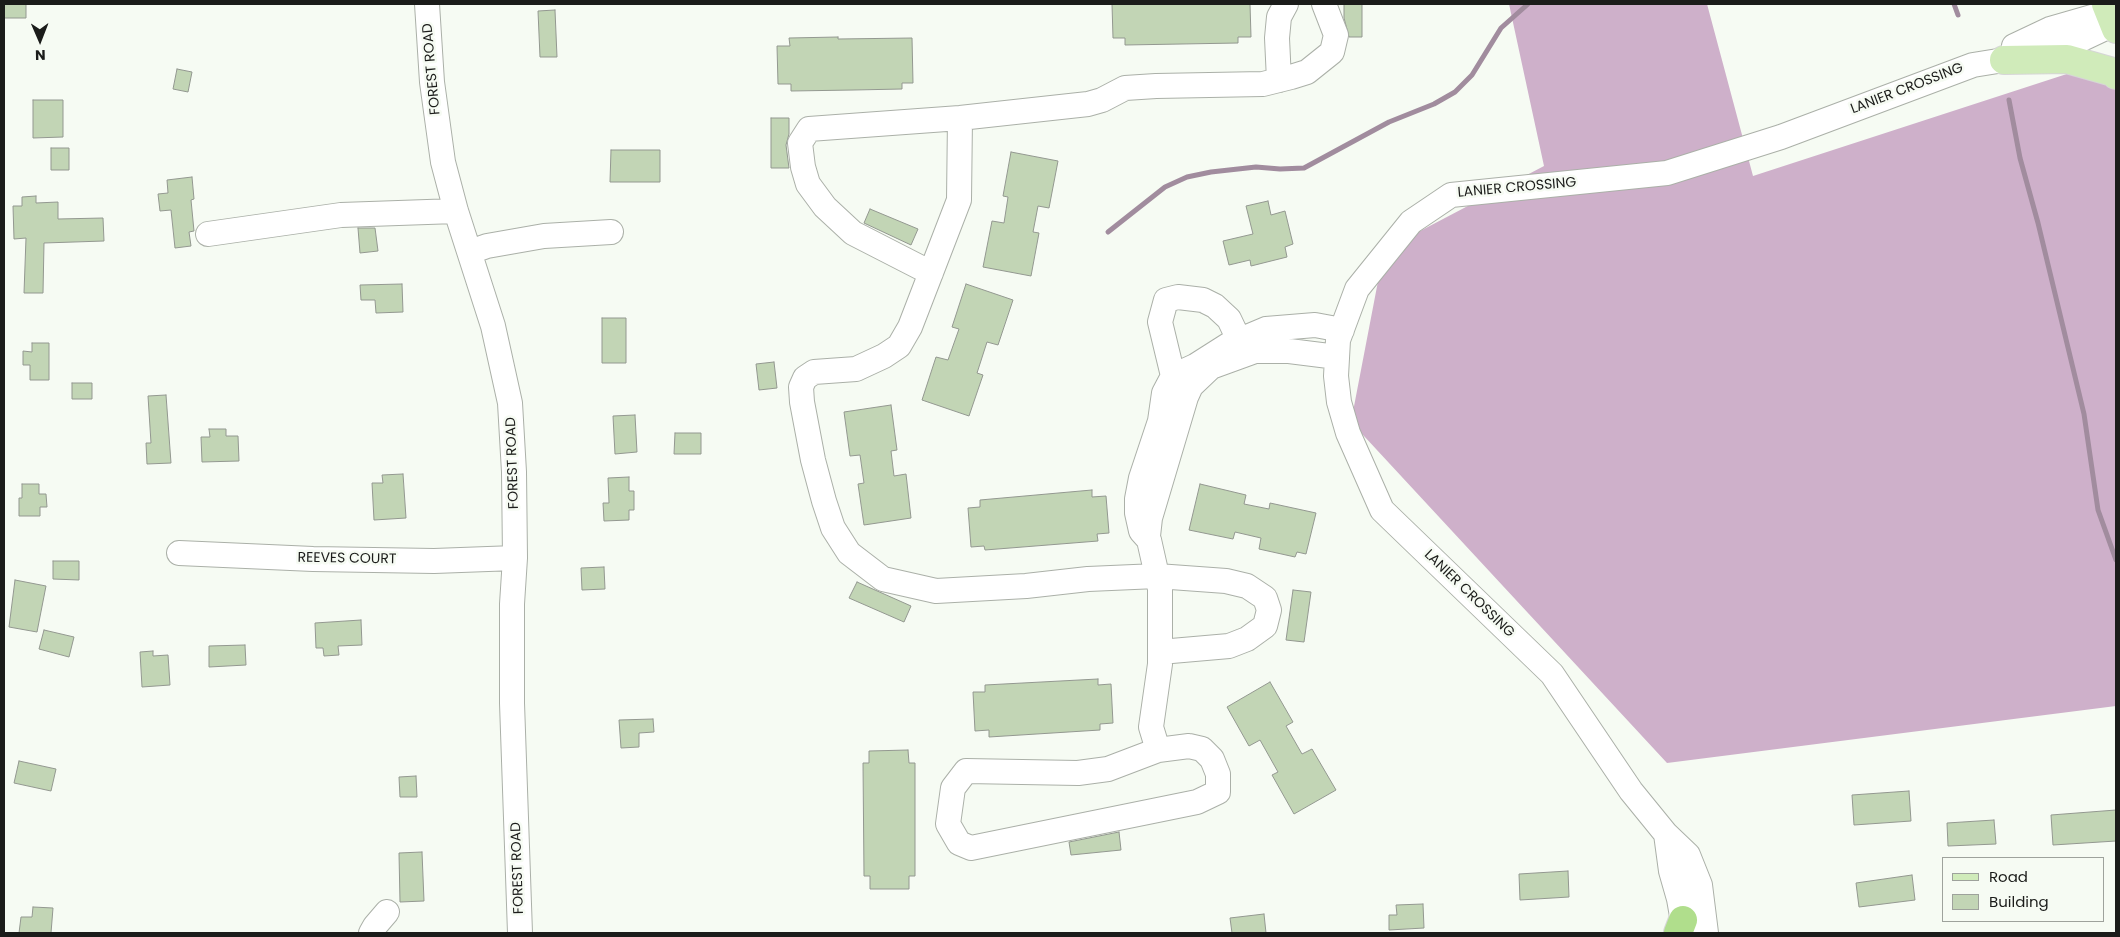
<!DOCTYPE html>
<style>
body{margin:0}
#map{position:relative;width:2120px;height:937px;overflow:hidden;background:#f6fbf3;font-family:Poppins,sans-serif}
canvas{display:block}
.frame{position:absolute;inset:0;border:5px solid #1b1c1a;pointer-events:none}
.legend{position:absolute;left:1942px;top:857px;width:162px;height:65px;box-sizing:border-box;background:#f6fbf3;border:1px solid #9ea29c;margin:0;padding:6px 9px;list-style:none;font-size:15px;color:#1b1c1a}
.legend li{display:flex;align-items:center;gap:10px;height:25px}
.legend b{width:25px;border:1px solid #9ea29c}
.north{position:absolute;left:15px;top:15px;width:50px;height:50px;-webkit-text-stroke:4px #f6fbf3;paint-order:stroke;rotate:179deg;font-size:14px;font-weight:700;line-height:20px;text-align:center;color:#1b1c1a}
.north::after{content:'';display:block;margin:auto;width:18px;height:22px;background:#1b1c1a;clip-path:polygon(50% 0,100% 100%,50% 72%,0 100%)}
</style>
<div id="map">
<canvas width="2120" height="937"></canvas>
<div class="frame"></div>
<ul class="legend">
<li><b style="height:6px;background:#d0ebba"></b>Road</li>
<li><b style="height:14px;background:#c2d5b5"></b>Building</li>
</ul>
<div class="north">N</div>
</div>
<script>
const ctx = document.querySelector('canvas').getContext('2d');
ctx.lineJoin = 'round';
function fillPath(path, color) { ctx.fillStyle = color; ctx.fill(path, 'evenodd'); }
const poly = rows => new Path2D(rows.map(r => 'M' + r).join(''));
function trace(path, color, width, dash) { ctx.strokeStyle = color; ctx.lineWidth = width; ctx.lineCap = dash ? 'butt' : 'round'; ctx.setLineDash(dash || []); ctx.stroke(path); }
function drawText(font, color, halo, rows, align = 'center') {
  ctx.font = font + ' Poppins,sans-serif'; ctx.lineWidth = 5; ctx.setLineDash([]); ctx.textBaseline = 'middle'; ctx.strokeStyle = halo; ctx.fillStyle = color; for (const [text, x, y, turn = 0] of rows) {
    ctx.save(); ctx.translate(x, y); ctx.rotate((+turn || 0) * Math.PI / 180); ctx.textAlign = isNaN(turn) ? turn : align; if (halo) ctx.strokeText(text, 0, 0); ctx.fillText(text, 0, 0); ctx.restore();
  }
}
fillPath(poly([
 [1509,4,1707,4,1753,176,2116,58,2116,706,1667,763,1351,422,1384,250,1544,166]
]), '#ceb0ca');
trace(poly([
 [1954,4,1958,15],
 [2009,100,2020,158,2038,223,2084,414,2098,510,2116,560],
 [1108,232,1165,187,1187,177,1211,172,1256,167,1280,169,1304,168,1389,122,1434,104,1455,92,1472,75,1501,28,1528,4]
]), '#a18c9e', 5);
const building = poly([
 [4,4,26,4,26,18,4,18,4,4],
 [1112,4,1250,4,1251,37,1238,37,1238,43,1125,45,1125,38,1113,38,1112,4],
 [1344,4,1362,4,1362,37,1349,37,1344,18,1344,4],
 [555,10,557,57,540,57,538,11,555,10],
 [838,37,838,39,912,38,913,83,902,83,902,89,854,90,791,91,791,84,778,84,777,46,790,46,789,38,838,37],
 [177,69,192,72,188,92,173,89,177,69],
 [33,100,63,100,63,137,33,138,33,100],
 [771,118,789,118,789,134,786,145,789,168,771,168,771,118],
 [51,148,69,148,69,170,51,170,51,148],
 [611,150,660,150,660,182,610,182,611,150],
 [1011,152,1058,161,1049,208,1038,206,1033,232,1039,233,1031,276,983,267,992,221,1004,223,1008,197,1003,196,1011,152],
 [192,177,194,199,191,200,194,231,189,232,191,246,175,248,171,210,160,211,158,194,168,193,167,180,192,177],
 [36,196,36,203,58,202,58,219,103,218,104,241,44,243,43,293,24,293,26,238,14,239,13,206,22,206,22,197,36,196],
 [1268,201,1271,215,1285,211,1293,244,1285,247,1287,257,1251,266,1250,260,1229,265,1223,241,1253,234,1246,206,1268,201],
 [870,209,918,229,911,245,864,223,870,209],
 [358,228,375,228,378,251,360,253,358,228],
 [402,284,403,312,376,313,375,300,361,300,360,285,402,284],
 [966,284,1013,300,998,345,987,342,977,373,983,375,969,416,922,400,936,357,948,360,959,329,952,327,966,284],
 [602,318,626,318,626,363,602,363,602,318],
 [32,343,49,343,49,380,30,380,30,365,23,365,23,351,32,352,32,343],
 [774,362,777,388,759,390,756,364,774,362],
 [72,383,92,383,92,399,72,399,72,383],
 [166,395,171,463,147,464,146,443,151,443,148,396,166,395],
 [891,405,897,450,891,451,894,476,906,474,911,518,864,525,858,484,864,483,860,455,850,456,844,412,891,405],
 [635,415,637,452,615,454,613,416,635,415],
 [209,429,226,429,226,436,238,436,239,461,202,462,201,437,210,437,209,429],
 [675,433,701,433,701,454,674,454,675,433],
 [403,474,406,518,374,520,372,483,383,483,382,475,403,474],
 [629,477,629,491,634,491,634,510,629,510,629,520,604,521,603,503,609,503,608,478,629,477],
 [22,484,39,484,39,494,46,494,47,507,40,507,40,516,19,516,19,498,22,498,22,484],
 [1200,484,1246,495,1244,504,1269,509,1270,503,1316,513,1306,554,1297,552,1295,557,1259,549,1261,538,1235,532,1233,539,1189,530,1200,484],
 [1092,490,1092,497,1106,496,1109,533,1097,534,1098,541,985,550,984,546,971,547,968,508,980,507,980,500,1092,490],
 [53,561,79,561,79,580,53,579,53,561],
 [604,567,605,589,582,590,581,568,604,567],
 [15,580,46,586,37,632,9,627,15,580],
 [857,582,911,606,904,622,849,598,857,582],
 [1293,590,1311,592,1304,642,1286,640,1293,590],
 [361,620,362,645,338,646,339,655,324,656,323,648,316,648,315,623,361,620],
 [44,630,74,637,69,657,39,649,44,630],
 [245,645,246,665,209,667,209,646,245,645],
 [153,651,153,656,168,655,170,685,142,687,140,652,153,651],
 [1098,679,1098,685,1111,684,1113,723,1100,724,1100,730,989,737,989,730,975,731,973,692,985,692,985,685,1098,679],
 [1270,682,1293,722,1286,726,1302,754,1312,749,1336,790,1294,814,1272,775,1278,772,1260,740,1249,746,1227,707,1270,682],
 [653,719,654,732,639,733,639,747,621,748,619,720,653,719],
 [908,750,909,763,915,763,915,876,909,876,909,889,870,889,870,876,864,876,863,763,869,763,869,751,908,750],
 [19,761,56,769,51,791,14,783,19,761],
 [416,776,417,797,400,797,399,777,416,776],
 [1909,791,1911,821,1854,825,1852,795,1909,791],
 [2116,810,2116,841,2053,845,2051,815,2116,810],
 [1994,820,1996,844,1948,846,1947,823,1994,820],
 [1119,832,1121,850,1071,855,1069,842,1119,832],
 [422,852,424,901,400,902,399,853,422,852],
 [1568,871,1569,897,1520,900,1519,874,1568,871],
 [1912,875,1915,900,1859,907,1856,883,1912,875],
 [1423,904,1424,928,1389,930,1389,915,1397,915,1396,905,1423,904],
 [33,907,53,908,51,933,19,933,21,917,32,917,33,907],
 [1264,914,1266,933,1232,933,1230,918,1264,914]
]);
fillPath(building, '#c2d5b5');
trace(building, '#939890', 1);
const minor = poly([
 [427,4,432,82,443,162,456,211,493,326,510,403,514,472,515,558,512,604,512,703,520,933],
 [2014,46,2050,29,2109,12],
 [1279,80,1277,38,1279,17,1286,4],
 [960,118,959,200,910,327,899,346,884,356,856,369,814,372,805,378,801,387,802,402,813,460,824,501,833,528,849,553,883,579,936,591,1026,586,1088,579,1157,576,1226,581,1247,586,1265,598,1269,610,1265,626,1247,639,1229,646,1160,652],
 [208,234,341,215,456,211],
 [470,252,487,246,544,236,611,232],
 [931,273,853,233,825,207,808,184,803,167,800,143,809,129,960,118,1088,104,1102,100,1125,88,1156,86,1263,84,1291,77,1307,72,1332,52,1336,35,1324,4],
 [1173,376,1160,322,1166,300,1178,297,1203,300,1215,306,1229,319,1239,340],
 [1148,536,1150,518,1186,397,1191,386,1211,367,1255,351,1289,351,1337,357],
 [179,553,313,559,434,561,515,558],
 [1189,746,1202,749,1212,759,1218,774,1218,792,1197,802,971,848,959,843,948,824,953,788,966,771,1078,773,1108,769,1158,750,1189,746],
 [1158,750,1151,727,1160,664,1160,589,1149,540,1141,531,1137,513,1137,499,1141,478,1160,421,1164,393,1173,376,1195,366,1228,345,1266,329,1315,325,1342,330],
 [1666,834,1671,871,1679,899,1685,933],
 [371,933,375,926,387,912],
 [1706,933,1700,885,1688,855,1666,834,1631,791,1552,674,1382,510,1348,433,1339,402,1336,376,1338,340,1357,289,1411,222,1451,195,1667,173,1781,137,1973,65,2004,60,2078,41,2114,24]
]);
const major = poly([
 [2106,4,2116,29],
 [2004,60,2067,59,2113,72,2116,75]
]);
const highway = poly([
 [1678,933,1683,920]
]);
trace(minor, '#abb0a8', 26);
trace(major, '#d6d6d6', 30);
trace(highway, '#d6d6d6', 30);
trace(minor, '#fff', 24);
trace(major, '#d0ebba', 28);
trace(highway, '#b0de8c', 28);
drawText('14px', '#1b1c1a', '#f6fbf3', [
 ["FOREST ROAD",432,69,-95],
 ["LANIER CROSSING",1907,89,-21],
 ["LANIER CROSSING",1517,188,-5],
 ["FOREST ROAD",513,463,-92],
 ["REEVES COURT",347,559,1],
 ["LANIER CROSSING",1469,594,44],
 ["FOREST ROAD",518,868,-92]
]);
</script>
